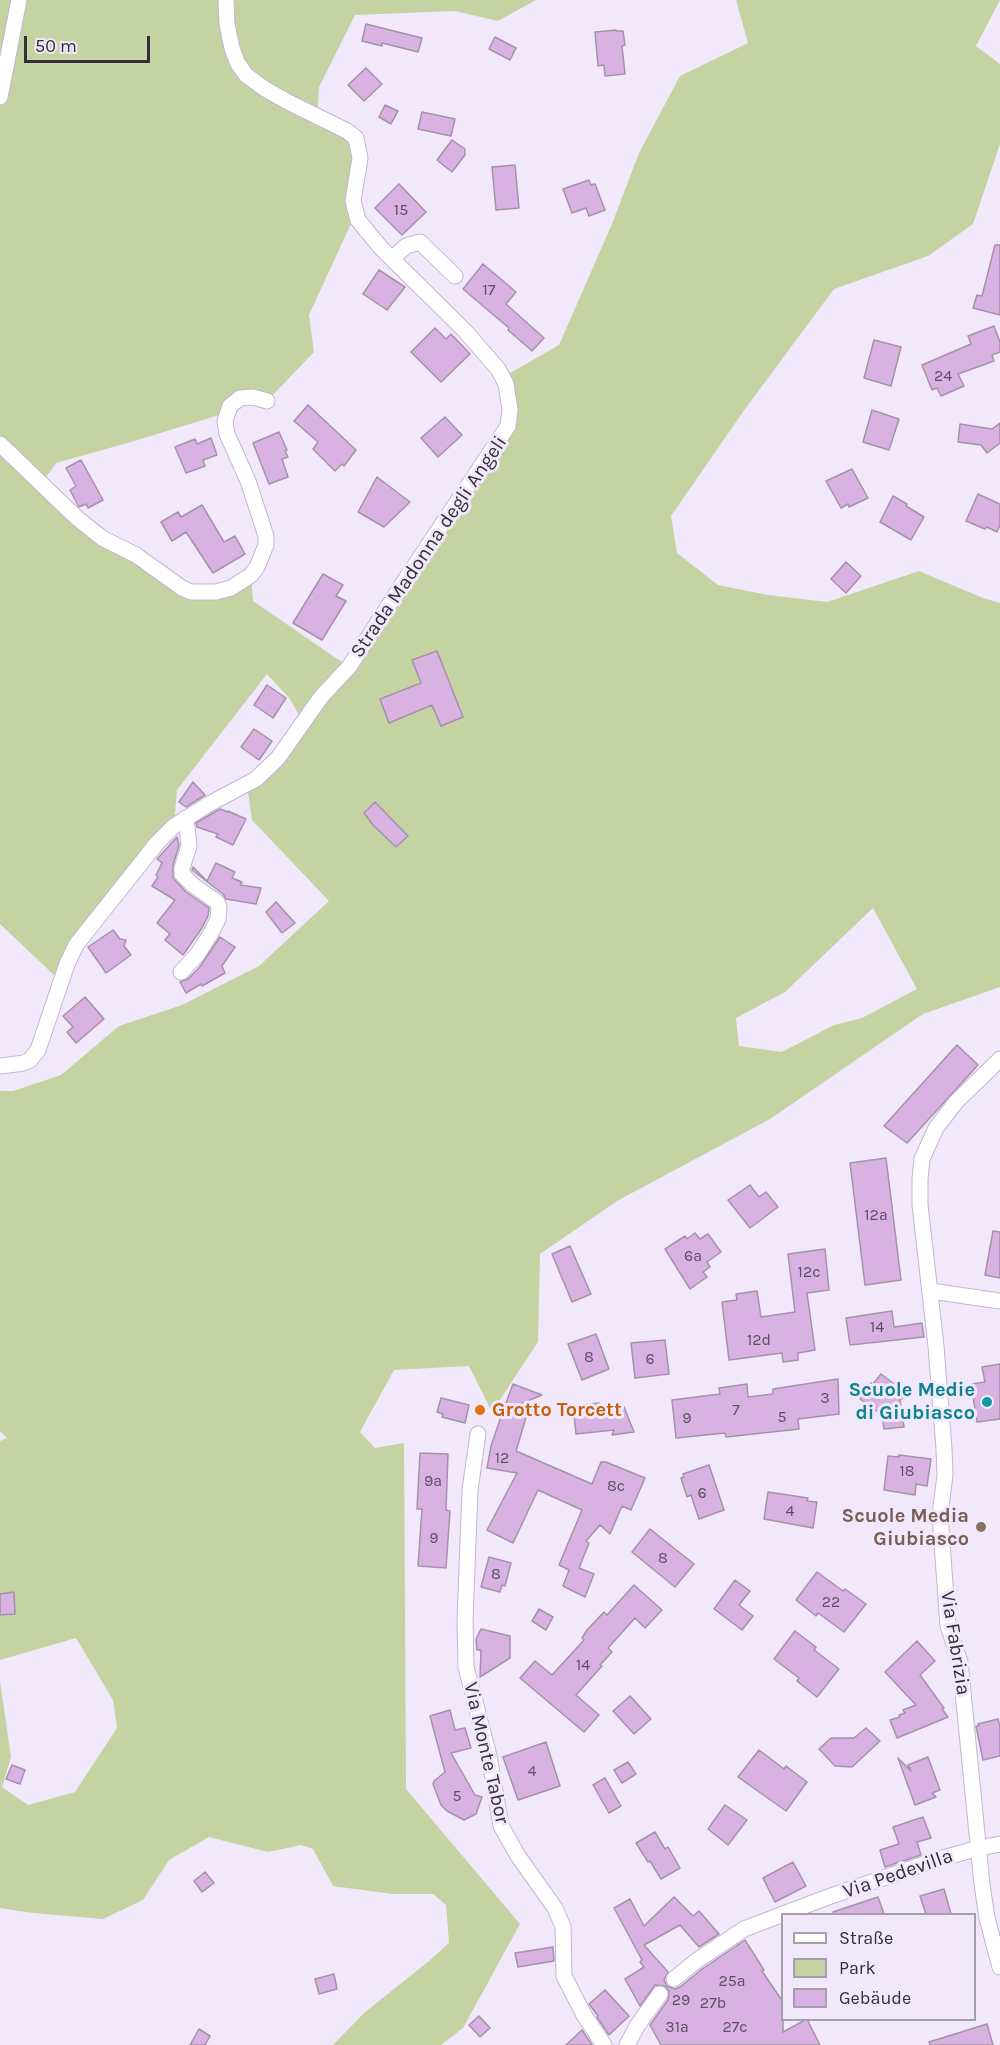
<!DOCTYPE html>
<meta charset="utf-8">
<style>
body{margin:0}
#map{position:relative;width:1000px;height:2045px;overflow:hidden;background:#f1e9fb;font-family:Karla,sans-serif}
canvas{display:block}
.legend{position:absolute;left:781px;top:1913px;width:195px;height:108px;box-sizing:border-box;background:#f1e9fb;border:2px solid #a59ead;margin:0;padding:8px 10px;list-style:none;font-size:18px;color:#332e39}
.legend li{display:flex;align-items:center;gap:12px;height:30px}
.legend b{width:30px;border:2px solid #a59ead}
.scale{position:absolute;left:24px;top:36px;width:126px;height:27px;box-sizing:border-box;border:3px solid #332e39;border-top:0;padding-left:8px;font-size:18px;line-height:21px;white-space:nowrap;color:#332e39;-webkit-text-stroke:4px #f1e9fb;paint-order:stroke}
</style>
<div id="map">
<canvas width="1000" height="2045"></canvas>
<ul class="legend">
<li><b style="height:8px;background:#fff"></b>Straße</li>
<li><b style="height:16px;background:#c4d3a1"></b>Park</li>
<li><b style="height:16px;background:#d8b2e1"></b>Gebäude</li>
</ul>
<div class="scale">50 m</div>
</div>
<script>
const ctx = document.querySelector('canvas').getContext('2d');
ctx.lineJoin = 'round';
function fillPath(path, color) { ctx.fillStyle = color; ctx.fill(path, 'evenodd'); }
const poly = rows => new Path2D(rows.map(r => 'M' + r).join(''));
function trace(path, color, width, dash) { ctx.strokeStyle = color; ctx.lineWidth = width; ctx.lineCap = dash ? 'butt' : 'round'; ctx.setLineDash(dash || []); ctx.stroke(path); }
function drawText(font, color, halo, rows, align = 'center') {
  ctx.font = font + ' Karla,sans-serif'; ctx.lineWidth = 6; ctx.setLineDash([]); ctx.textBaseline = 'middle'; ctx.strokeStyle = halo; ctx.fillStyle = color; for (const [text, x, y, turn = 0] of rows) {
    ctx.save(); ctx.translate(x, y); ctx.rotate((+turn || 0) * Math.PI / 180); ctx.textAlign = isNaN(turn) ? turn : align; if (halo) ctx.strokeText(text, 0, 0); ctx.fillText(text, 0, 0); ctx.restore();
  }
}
fillPath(poly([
 [0,0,536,0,498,21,455,11,355,15,319,87,317,117,352,134,355,215,309,315,314,352,267,401,259,398,226,413,131,442,56,463,42,483,77,518,191,592,251,575,253,601,349,667,505,433,503,377,559,345,612,224,639,153,680,76,748,43,736,0,1000,0,976,46,1000,64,1000,144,973,224,928,256,834,289,745,409,671,516,677,553,718,585,768,595,827,602,919,571,983,598,1000,603,1000,987,923,1014,770,1119,617,1201,540,1254,538,1342,492,1412,469,1366,394,1370,360,1432,375,1448,404,1443,406,1789,520,1924,463,2028,441,2045,333,2045,364,2013,429,1961,449,1943,446,1905,433,1894,392,1894,333,1886,313,1849,301,1845,268,1852,209,1837,169,1860,143,1900,103,1919,33,1913,0,1908,0,1681,11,1757,2,1787,28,1805,75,1792,117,1728,113,1700,76,1638,0,1660,0,1441,7,1438,0,1431,0,1091,13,1091,61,1075,119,1026,182,1005,259,966,329,901,252,820,247,785,303,722,290,699,267,674,177,790,174,826,76,932,54,975,0,924],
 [873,908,917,989,862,1018,834,1025,782,1052,739,1046,736,1018,785,992]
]), '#c4d3a1');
const building = poly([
 [366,24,422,38,418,52,382,43,382,46,362,41,366,24],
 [616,30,616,31,623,31,625,45,622,46,625,74,605,76,604,65,598,66,595,32,616,30],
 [495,37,516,48,510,60,489,49,495,37],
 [366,68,382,84,364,101,348,85,366,68],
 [385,105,398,111,391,124,379,117,385,105],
 [422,112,455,119,451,136,418,129,422,112],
 [452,140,465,149,465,155,452,172,437,160,452,140],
 [515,165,519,208,496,210,492,167,515,165],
 [589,180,591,185,595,184,605,210,589,216,586,208,572,213,563,189,589,180],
 [399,184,426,212,402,235,375,208,399,184],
 [995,245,1000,245,1000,315,973,308,977,295,982,296,995,245],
 [483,264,516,292,506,304,544,338,532,351,508,330,509,328,463,289,483,264],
 [379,270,405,287,387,310,363,294,379,270],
 [994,326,1000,342,1000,352,992,355,994,361,958,374,964,386,941,396,937,388,932,390,922,365,971,344,968,336,994,326],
 [435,328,446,339,451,334,470,354,441,382,411,352,435,328],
 [874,340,901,347,891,386,864,378,874,340],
 [308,405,356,450,344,466,342,464,335,471,313,449,318,442,294,421,308,405],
 [872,410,899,419,889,450,863,442,872,410],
 [445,417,462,435,438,457,421,438,445,417],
 [1000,423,1000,443,987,453,981,445,958,442,960,424,992,429,1000,423],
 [279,432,287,450,285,451,288,457,282,459,288,477,269,484,253,443,279,432],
 [211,438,217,455,203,460,205,466,186,473,175,447,195,439,197,444,211,438],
 [81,460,103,500,88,508,86,504,79,507,70,490,76,486,66,468,81,460],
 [852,469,868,498,849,507,848,504,841,508,826,481,852,469],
 [377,477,410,502,384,527,358,512,377,477],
 [978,494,1000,504,1000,525,997,532,987,527,985,529,966,521,978,494],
 [893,496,907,504,906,506,924,517,911,540,880,522,893,496],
 [202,505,224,542,235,536,245,554,213,573,186,532,172,541,161,522,178,512,181,517,202,505],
 [846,562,861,576,846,593,831,579,846,562],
 [323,574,343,585,336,596,346,601,322,640,293,623,323,574],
 [437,651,463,717,441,726,432,705,389,723,380,699,421,683,412,660,437,651],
 [267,685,286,698,273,718,254,705,267,685],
 [254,729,272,741,259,760,241,747,254,729],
 [193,782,205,795,186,807,179,802,193,782],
 [375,802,408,836,396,847,373,825,364,813,375,802],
 [220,809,228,812,228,811,246,819,233,845,216,837,218,834,197,827,196,823,220,809],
 [177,837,179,845,173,865,173,878,186,892,209,908,208,916,202,928,183,955,165,940,170,934,157,923,175,900,152,886,158,877,156,875,162,863,157,859,177,837],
 [216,863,235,872,232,878,242,882,240,885,261,888,256,904,226,899,223,894,192,870,193,867,207,881,216,863],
 [276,902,295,923,282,933,266,912,276,902],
 [113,930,120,939,126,940,124,946,131,955,106,973,88,947,113,930],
 [220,937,235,947,222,966,225,973,202,986,201,984,186,993,180,982,188,979,199,968,220,937],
 [85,997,104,1019,76,1043,67,1032,73,1027,63,1016,85,997],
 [957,1045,978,1065,907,1143,884,1126,957,1045],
 [886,1158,901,1280,865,1285,850,1163,886,1158],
 [750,1185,759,1197,766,1192,778,1207,750,1228,728,1200,750,1185],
 [993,1231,1000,1232,1000,1278,985,1275,993,1231],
 [695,1233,700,1239,708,1234,721,1252,707,1262,710,1267,703,1272,707,1277,690,1289,665,1249,685,1236,687,1239,695,1233],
 [570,1246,591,1294,572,1302,552,1254,570,1246],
 [825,1249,829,1290,807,1293,815,1350,798,1353,798,1360,783,1362,782,1353,729,1360,722,1302,737,1300,736,1294,757,1291,761,1317,795,1312,788,1254,825,1249],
 [892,1311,894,1327,922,1323,924,1337,850,1345,846,1318,892,1311],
 [596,1334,609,1369,582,1380,568,1344,596,1334],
 [665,1340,669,1374,635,1378,631,1343,665,1340],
 [1000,1364,1000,1419,977,1422,971,1384,985,1382,982,1367,1000,1364],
 [881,1374,902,1390,903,1398,900,1400,904,1427,884,1429,882,1415,860,1399,871,1383,873,1384,881,1374],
 [838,1379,839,1414,798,1419,799,1429,726,1437,725,1433,676,1438,672,1400,720,1394,719,1388,747,1384,748,1397,773,1394,773,1389,838,1379],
 [513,1384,542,1395,503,1411,513,1384],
 [441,1398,469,1405,465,1423,442,1417,443,1414,437,1412,441,1398],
 [599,1403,600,1410,602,1409,603,1411,623,1409,624,1407,634,1432,612,1435,614,1430,576,1434,573,1406,599,1403],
 [528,1411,516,1451,592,1484,601,1462,606,1462,645,1478,631,1510,622,1506,610,1534,600,1525,586,1541,589,1543,579,1568,594,1574,585,1597,563,1586,569,1570,559,1565,582,1510,538,1490,513,1543,487,1530,517,1473,487,1468,491,1446,502,1414,528,1411],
 [420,1453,448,1454,446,1510,450,1511,446,1568,418,1566,422,1509,417,1509,420,1453],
 [899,1455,931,1459,927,1486,916,1484,915,1495,884,1490,888,1456,899,1457,899,1455],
 [709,1465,724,1510,699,1519,691,1495,687,1497,681,1478,684,1477,683,1474,709,1465],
 [768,1492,808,1498,807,1501,817,1502,813,1528,764,1519,768,1492],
 [650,1529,694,1564,675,1587,632,1552,650,1529],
 [489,1557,511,1563,505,1586,502,1585,500,1592,481,1587,489,1557],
 [817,1572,843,1591,845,1589,866,1604,844,1632,818,1613,816,1616,796,1600,817,1572],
 [735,1580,750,1591,739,1605,753,1616,742,1630,714,1609,735,1580],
 [634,1585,662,1610,645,1628,635,1618,608,1648,612,1652,600,1665,602,1666,576,1695,599,1715,584,1732,520,1678,535,1661,552,1675,584,1640,582,1638,587,1630,604,1612,607,1615,634,1585],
 [14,1592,15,1614,0,1615,0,1594,14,1592],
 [539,1609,553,1617,546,1630,532,1621,539,1609],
 [481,1629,510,1636,510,1658,480,1677,481,1650,477,1650,476,1639,481,1629],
 [795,1631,816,1647,814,1650,839,1669,817,1697,797,1681,799,1678,774,1659,795,1631],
 [917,1641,935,1661,920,1675,944,1708,942,1709,948,1717,897,1738,890,1720,900,1717,899,1715,905,1713,903,1710,916,1705,885,1672,917,1641],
 [630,1696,651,1719,634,1734,613,1711,630,1696],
 [450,1710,455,1730,465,1728,471,1748,451,1753,475,1795,482,1797,476,1814,464,1820,447,1811,441,1805,433,1784,434,1781,445,1772,430,1716,450,1710],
 [998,1719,1000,1727,1000,1756,983,1760,976,1726,979,1726,978,1724,998,1719],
 [866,1728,880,1741,852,1767,835,1766,819,1749,831,1738,854,1738,866,1728],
 [546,1742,560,1786,518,1800,503,1757,546,1742],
 [759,1750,784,1769,786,1766,807,1782,786,1811,738,1777,759,1750],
 [928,1757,940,1790,932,1793,936,1797,915,1805,898,1758,911,1771,908,1765,928,1757],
 [628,1762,636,1774,622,1783,614,1770,628,1762],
 [12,1765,25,1770,20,1784,6,1779,12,1765],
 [605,1778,621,1806,609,1813,593,1785,605,1778],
 [725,1805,747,1820,728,1845,708,1829,725,1805],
 [923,1817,931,1838,917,1842,921,1855,885,1867,880,1850,899,1844,893,1827,923,1817],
 [655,1832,665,1849,668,1847,680,1868,661,1879,650,1861,648,1862,636,1843,655,1832],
 [793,1862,806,1886,775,1902,763,1878,793,1862],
 [205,1872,214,1883,202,1892,194,1881,205,1872],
 [944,1889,951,1914,926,1914,920,1896,944,1889],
 [674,1897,693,1916,699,1911,719,1934,699,1947,680,1925,644,1945,668,1972,664,1980,667,1986,675,1989,680,1987,702,1969,745,1940,764,1970,762,1971,783,2002,783,2032,807,2019,820,2045,661,2045,650,2025,668,2000,669,1991,665,1986,655,1985,640,2006,625,1979,644,1967,640,1962,642,1960,614,1908,630,1899,644,1926,674,1897],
 [878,1897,884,1914,833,1914,833,1912,878,1897],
 [553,1947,554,1961,518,1967,515,1953,553,1947],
 [334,1974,337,1989,319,1994,315,1979,334,1974],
 [605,1990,629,2016,609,2035,597,2017,598,2016,589,2004,605,1990],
 [479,2016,490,2028,480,2037,469,2025,479,2016],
 [987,2024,993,2045,930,2045,929,2042,987,2024],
 [199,2029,210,2036,205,2045,190,2045,199,2029],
 [582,2030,592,2045,566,2045,582,2030]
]);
fillPath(building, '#d8b2e1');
trace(building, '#a691aa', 1.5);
const minor = poly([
 [0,97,19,0],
 [392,259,406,246,420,242,455,276],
 [0,444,77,518,102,538,136,555,182,588,191,592,216,592,231,588,251,575,257,567,266,545,266,536,248,481,227,434,225,421,230,406,240,398,253,397,267,401],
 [181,972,197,955,211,933,218,919,219,907,217,902,193,885,182,874,182,868,189,846,186,818],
 [1000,1059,956,1102,936,1128,922,1159,920,1179,920,1205,936,1346,944,1449,945,1475,940,1515,948,1626,960,1662,982,1884,987,1918,1000,1967],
 [0,1066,24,1063,30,1060,38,1050,67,964,76,945,157,843,174,826,209,804,256,779,278,758,321,697,349,667,409,574,508,426,510,410,506,384,498,369,465,331,381,248,358,220,353,201,360,158,356,138,347,131,290,103,265,89,246,75,237,62,232,48,227,24,226,0],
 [931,1291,1000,1301],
 [478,1434,470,1490,465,1620,466,1667,489,1756,501,1826,518,1856,555,1908,563,1927,564,1976,584,2015,604,2045],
 [674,1979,696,1961,744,1929,828,1897,936,1860,979,1848,1000,1844],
 [627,2045,637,2026,660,1994]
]);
trace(minor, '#c3b5d3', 17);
trace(minor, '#fff', 15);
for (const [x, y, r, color] of [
 [987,1402,6,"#0f9aa8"],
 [480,1410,6,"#e8710a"],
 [981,1527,6,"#8d6e63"]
]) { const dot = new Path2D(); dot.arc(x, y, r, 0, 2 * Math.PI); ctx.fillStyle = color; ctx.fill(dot); trace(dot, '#f1e9fb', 2); }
drawText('16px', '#5c4f63', null, [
 ["15",401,210],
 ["17",489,290],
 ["24",943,376],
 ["12a",876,1215],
 ["6a",693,1256],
 ["12c",809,1272],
 ["14",877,1327],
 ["12d",759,1340],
 ["8",589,1357],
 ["6",650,1359],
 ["3",825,1398],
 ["7",736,1410],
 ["5",782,1417],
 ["9",687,1418],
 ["12",502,1458],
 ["18",907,1471],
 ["9a",433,1481],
 ["8c",616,1486],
 ["6",702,1493],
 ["4",790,1511],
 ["9",434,1538],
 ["8",663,1558],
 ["8",496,1574],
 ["22",831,1602],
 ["14",583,1665],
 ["4",532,1771],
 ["5",457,1796],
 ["25a",732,1981],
 ["29",681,2000],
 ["27b",713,2003],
 ["31a",677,2027],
 ["27c",735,2027]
]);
drawText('20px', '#332e39', '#f1e9fb', [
 ["Strada Madonna degli Angeli",429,547,-56],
 ["Via Fabrizia",955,1643,81],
 ["Via Monte Tabor",486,1753,77],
 ["Via Pedevilla",898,1874,-19]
]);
drawText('bold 20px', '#0d838f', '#f1e9fb', [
 ["Scuole Medie",975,1390],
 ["di Giubiasco",975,1413]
], 'right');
drawText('bold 20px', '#c56008', '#f1e9fb', [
 ["Grotto Torcett",492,1410]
], 'left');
drawText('bold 20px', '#785e54', '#f1e9fb', [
 ["Scuole Media",969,1516],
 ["Giubiasco",969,1539]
], 'right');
</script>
